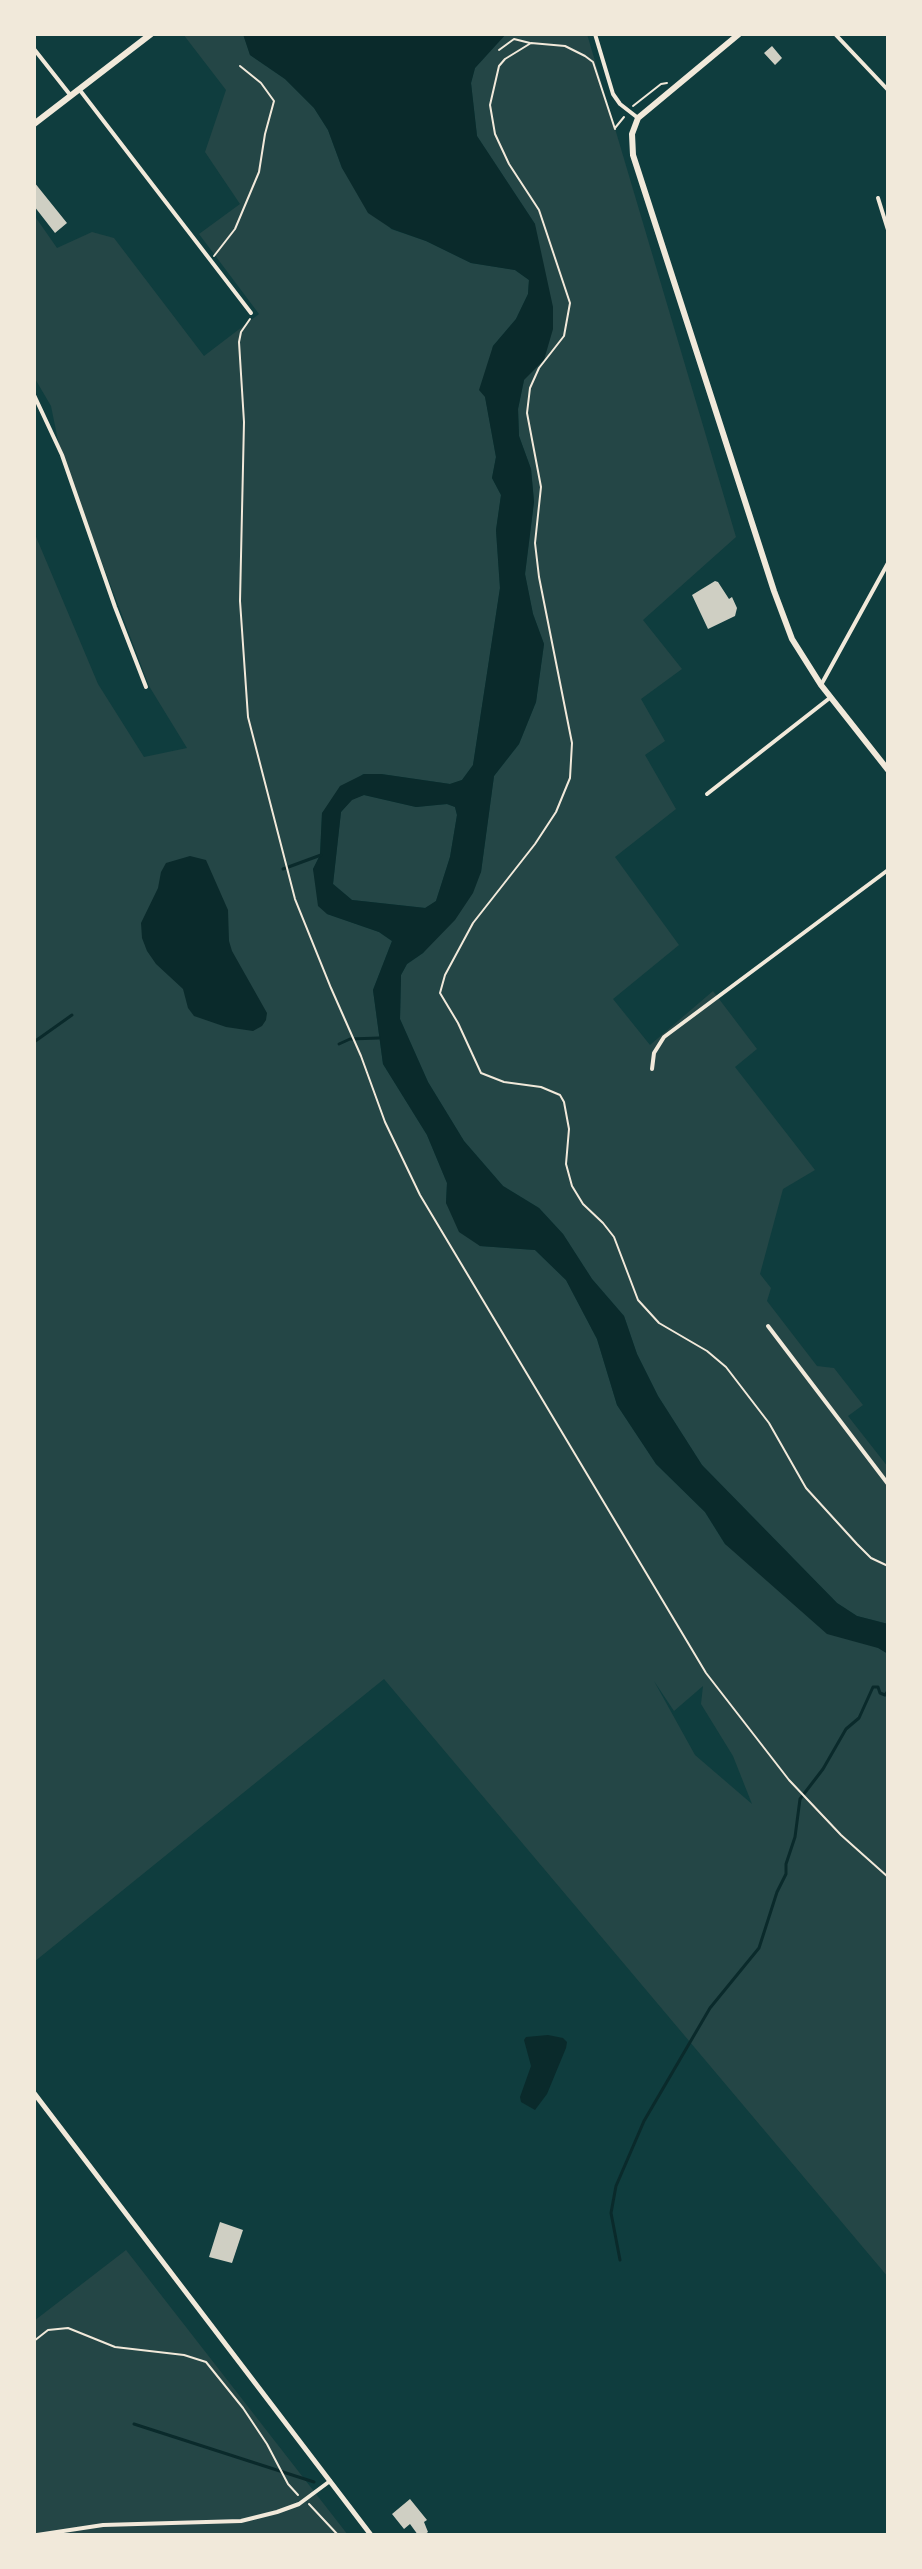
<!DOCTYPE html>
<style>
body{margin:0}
#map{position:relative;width:922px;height:2569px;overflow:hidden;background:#0f3d3e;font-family:"PT Sans",sans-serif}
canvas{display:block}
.frame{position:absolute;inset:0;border:36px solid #f1e9da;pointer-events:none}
</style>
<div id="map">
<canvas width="922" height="2569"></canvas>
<div class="frame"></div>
</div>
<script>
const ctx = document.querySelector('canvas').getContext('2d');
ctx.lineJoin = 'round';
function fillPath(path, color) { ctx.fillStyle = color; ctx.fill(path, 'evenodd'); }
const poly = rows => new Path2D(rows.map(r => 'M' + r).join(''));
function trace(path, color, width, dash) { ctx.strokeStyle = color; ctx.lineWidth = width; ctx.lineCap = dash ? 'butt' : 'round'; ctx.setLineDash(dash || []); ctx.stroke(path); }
fillPath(poly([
 [183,34,243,34,250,55,285,79,314,108,328,130,342,168,391,229,426,241,471,263,515,270,529,280,528,294,516,319,493,346,485,396,496,457,492,478,501,495,496,530,500,588,473,765,462,780,450,784,381,774,363,774,322,813,320,855,313,869,327,914,379,932,392,941,373,990,383,1064,427,1135,447,1183,446,1203,480,1246,535,1250,566,1280,597,1339,617,1405,656,1464,705,1512,725,1544,888,1654,888,2277,384,1679,34,1962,34,532,98,684,144,757,187,748,149,686,61,455,51,406,34,377,34,215,57,248,92,232,114,238,204,356,259,314,199,234,240,204,205,152,226,90],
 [654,1681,674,1711,703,1686,701,1704,733,1756,752,1804,695,1755],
 [506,34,587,34,736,537,643,620,682,669,641,699,665,741,645,755,676,809,615,857,679,945,613,999,650,1045,713,991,757,1049,735,1067,815,1170,783,1189,760,1274,771,1288,767,1301,817,1366,834,1368,863,1405,848,1416,888,1467,888,1624,857,1616,837,1603,702,1465,658,1396,637,1354,624,1316,592,1279,563,1234,539,1208,503,1186,464,1141,428,1082,400,1019,401,975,407,964,423,953,481,872,494,776,519,744,536,702,544,644,533,614,525,574,534,501,531,469,519,436,518,409,524,380,535,224,477,136,471,83,475,68],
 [364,795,416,807,447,804,455,807,457,815,450,857,436,901,426,908,352,900,333,884,341,812,352,799],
 [126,2250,348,2535,34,2535,34,2321]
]), '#244646');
fillPath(poly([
 [243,34,506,34,475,68,471,83,477,136,535,224,553,307,553,329,544,360,524,380,518,409,519,436,531,469,534,502,525,574,533,614,544,644,536,702,519,744,494,776,481,872,473,893,455,920,423,953,407,964,401,975,400,1019,428,1082,464,1141,503,1186,539,1208,563,1234,592,1279,624,1316,637,1354,658,1396,702,1465,837,1603,857,1616,888,1624,888,1654,878,1648,827,1634,725,1544,705,1512,656,1464,617,1405,597,1339,566,1280,535,1250,480,1246,459,1232,446,1203,447,1183,427,1135,383,1064,373,990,392,941,379,932,327,914,318,906,313,869,320,855,322,813,340,786,364,774,381,774,450,784,462,780,473,765,500,588,496,530,501,495,492,478,496,457,485,397,479,390,493,346,516,319,528,294,529,280,515,270,471,263,426,241,392,229,368,213,342,168,328,130,314,108,285,79,250,55],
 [364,795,416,807,447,804,455,807,457,815,450,857,436,901,425,908,352,900,333,884,341,812,352,800],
 [190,856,206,860,228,910,229,941,232,951,267,1013,266,1020,262,1026,253,1031,226,1027,194,1016,188,1008,183,989,156,964,147,951,142,938,141,923,158,888,161,872,166,863],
 [548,2035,563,2038,567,2042,566,2048,547,2094,535,2110,521,2102,520,2097,531,2066,524,2040,526,2037]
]), '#0a2a2b');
trace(poly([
 [283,869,321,855],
 [34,1042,72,1015],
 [339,1044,350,1039,379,1038],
 [620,2260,611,2213,616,2186,644,2121,710,2008,759,1948,777,1892,786,1874,786,1864,795,1837,800,1799,823,1769,846,1729,859,1718,873,1687,878,1687,880,1693,885,1695,888,1691],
 [134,2424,314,2482]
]), '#0a2a2b', 3);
fillPath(poly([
 [772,46,782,58,775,65,764,53],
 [34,182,67,223,55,233,34,206],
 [715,581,718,582,729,599,732,597,737,608,735,616,708,629,692,595],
 [220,2222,243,2230,232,2263,209,2257],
 [410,2499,427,2520,424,2522,428,2532,424,2535,418,2535,410,2524,404,2529,392,2514]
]), '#cfcfc3');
trace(poly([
 [499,50,514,39,530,43],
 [633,106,661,84,667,83],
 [615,128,624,117],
 [615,129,593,62,585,56,565,46,531,43,505,59,499,66,490,105,495,134,509,164,539,210,570,303,564,336,539,368,530,388,527,413,541,487,535,543,539,577,572,743,570,778,556,812,535,844,473,923,445,975,440,993,458,1023,481,1073,504,1082,541,1087,560,1095,564,1102,569,1129,566,1164,572,1186,583,1204,603,1223,614,1237,638,1300,659,1323,707,1351,726,1367,769,1423,806,1488,857,1544,871,1558,888,1566],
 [214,256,235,229,259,172,265,134,274,101,261,83,240,66],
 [250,319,241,332,239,342,244,422,240,601,248,717,295,899,331,988,361,1056,385,1122,420,1195,706,1673,789,1780,841,1835,888,1877],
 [34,2341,48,2330,68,2328,115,2347,184,2355,206,2362,243,2408,267,2444,288,2484,298,2495],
 [309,2504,338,2535]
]), '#f1e9da', 2);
trace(poly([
 [595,34,613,94,620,104,638,118],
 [835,34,888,90],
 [34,49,71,96],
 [79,89,251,313],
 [878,198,888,230],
 [34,395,62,455,115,607,146,687],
 [821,685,888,563],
 [707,794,831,697],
 [652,1069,654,1053,664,1037,888,870],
 [768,1326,888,1484],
 [37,2535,103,2525,241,2521,277,2512,299,2504,330,2481]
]), '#f1e9da', 4);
trace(poly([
 [34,2093,371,2535]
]), '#f1e9da', 5);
trace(poly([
 [34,124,151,34]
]), '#f1e9da', 6);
trace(poly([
 [739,34,638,118,632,134,633,155,774,591,792,639,821,685,888,770]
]), '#f1e9da', 6);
</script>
